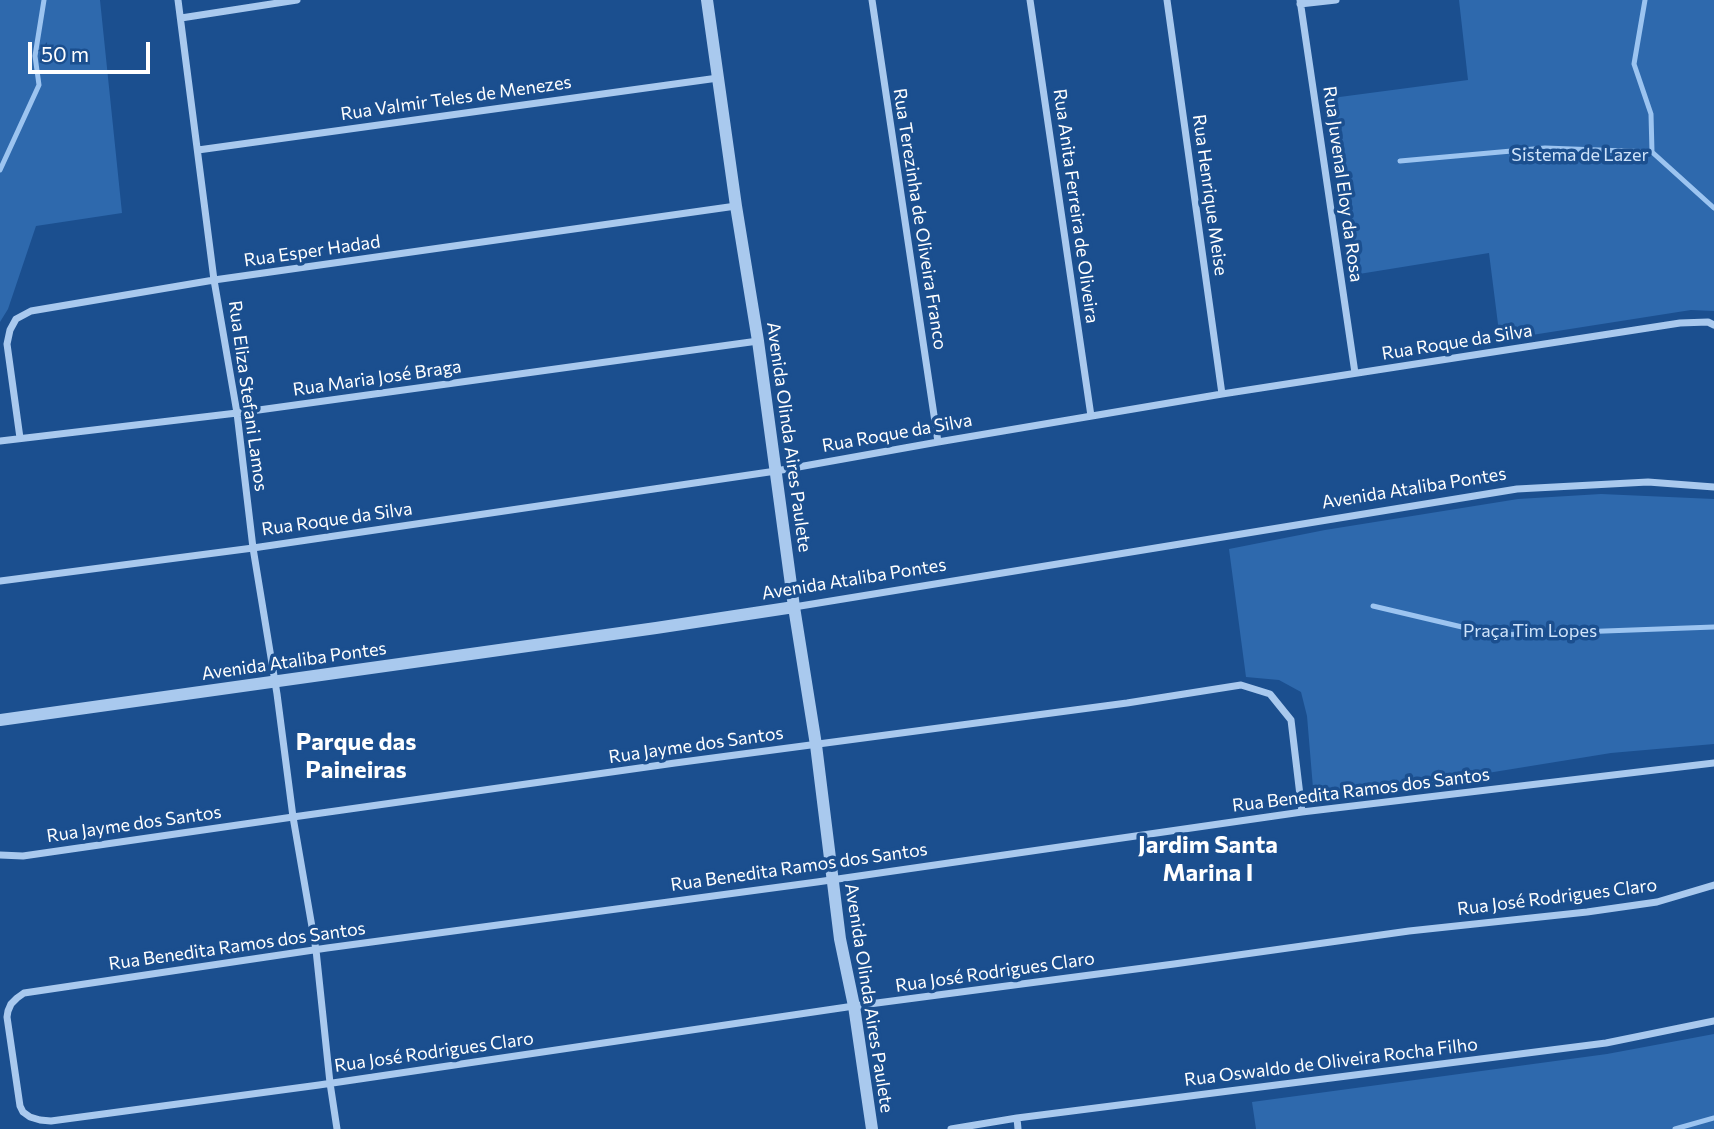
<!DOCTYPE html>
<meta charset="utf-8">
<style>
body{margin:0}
#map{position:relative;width:1714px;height:1129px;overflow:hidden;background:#1b4f8f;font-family:Commissioner,sans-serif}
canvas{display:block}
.scale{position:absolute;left:28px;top:42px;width:122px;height:32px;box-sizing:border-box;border:4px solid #fff;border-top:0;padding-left:9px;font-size:21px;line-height:24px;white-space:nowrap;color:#fff;-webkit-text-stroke:5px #1b4f8f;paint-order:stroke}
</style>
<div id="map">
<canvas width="1714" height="1129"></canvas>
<div class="scale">50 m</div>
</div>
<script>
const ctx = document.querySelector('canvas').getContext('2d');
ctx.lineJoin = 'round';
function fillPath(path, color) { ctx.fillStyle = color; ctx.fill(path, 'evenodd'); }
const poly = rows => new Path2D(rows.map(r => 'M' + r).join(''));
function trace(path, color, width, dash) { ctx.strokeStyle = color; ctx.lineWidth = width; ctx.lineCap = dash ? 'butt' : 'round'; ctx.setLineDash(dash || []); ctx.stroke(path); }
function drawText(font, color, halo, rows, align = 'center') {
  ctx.font = font + ' Commissioner,sans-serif'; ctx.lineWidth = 7; ctx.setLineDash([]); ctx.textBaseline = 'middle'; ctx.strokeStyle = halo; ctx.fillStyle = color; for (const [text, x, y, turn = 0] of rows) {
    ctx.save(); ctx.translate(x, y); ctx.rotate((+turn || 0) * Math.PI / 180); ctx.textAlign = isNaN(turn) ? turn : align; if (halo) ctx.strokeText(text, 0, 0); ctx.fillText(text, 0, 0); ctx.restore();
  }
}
fillPath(poly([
 [0,0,100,0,122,213,36,226,8,309,0,322],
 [1459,0,1714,0,1714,311,1691,310,1500,340,1489,253,1359,274,1332,98,1468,80],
 [1601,494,1714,499,1714,744,1611,753,1358,794,1323,796,1313,788,1307,716,1301,692,1279,680,1246,677,1229,549,1325,530,1518,499],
 [1714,1034,1714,1129,1256,1129,1252,1102,1607,1054]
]), '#2e69ad');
trace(poly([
 [1645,0,1634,64,1651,114,1652,152],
 [1400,161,1545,148,1652,152,1714,208],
 [0,170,39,85,35,56,44,0],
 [1373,606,1496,635,1714,627],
 [1675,1129,1714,1118]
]), '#9cc4f0', 5);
trace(poly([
 [178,0,214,280,237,413,253,548,277,694,293,817,316,950,330,1083,337,1129],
 [872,0,938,442],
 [1030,0,1091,416],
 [1167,0,1222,394],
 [1300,0,1355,373],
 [1300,4,1336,0],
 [181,18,297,0],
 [198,150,718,78],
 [20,438,7,344,10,330,16,319,31,311,214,280,736,206],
 [0,441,237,413,758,341],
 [0,581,253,548,776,471,938,442,1222,394,1680,323,1708,322,1714,325],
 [794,607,1517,489,1648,482,1714,487],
 [1714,763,1302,812,817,882,327,948,24,993,17,998,11,1004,8,1011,7,1017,20,1106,23,1112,30,1117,40,1120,51,1121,319,1085,854,1006,1174,964,1409,931,1587,912,1657,902,1714,885],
 [0,855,23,856,293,817,675,763,1127,703,1241,685,1270,694,1291,720,1302,812],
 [1017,1118,1018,1129],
 [951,1129,1017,1118,1606,1043,1714,1021]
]), '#a9c9ee', 7);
trace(poly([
 [707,0,736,206,758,341,794,607,816,745,840,939,854,1006,872,1129],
 [0,720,656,628,794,607]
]), '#a9c9ee', 12);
drawText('18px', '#fff', '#1b4f8f', [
 ["Rua Valmir Teles de Menezes",456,98,-8],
 ["Rua Juvenal Eloy da Rosa",1343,184,82],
 ["Rua Henrique Meise",1210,195,82],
 ["Rua Anita Ferreira de Oliveira",1076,206,82],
 ["Rua Terezinha de Oliveira Franco",920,219,81],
 ["Rua Esper Hadad",312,251,-8],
 ["Rua Roque da Silva",1457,342,-9],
 ["Rua Maria José Braga",377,378,-8],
 ["Rua Eliza Stefani Lamos",248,396,82],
 ["Rua Roque da Silva",897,433,-10],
 ["Avenida Olinda Aires Paulete",789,437,82],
 ["Avenida Ataliba Pontes",1414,488,-9],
 ["Rua Roque da Silva",337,519,-8],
 ["Avenida Ataliba Pontes",854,579,-9],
 ["Avenida Ataliba Pontes",294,661,-8],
 ["Rua Jayme dos Santos",696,745,-8],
 ["Rua Benedita Ramos dos Santos",1361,790,-7],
 ["Rua Jayme dos Santos",134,824,-8],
 ["Rua Benedita Ramos dos Santos",799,867,-8],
 ["Rua José Rodrigues Claro",1557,897,-7],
 ["Rua Benedita Ramos dos Santos",237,946,-8],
 ["Rua José Rodrigues Claro",995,972,-8],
 ["Avenida Olinda Aires Paulete",869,998,81],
 ["Rua José Rodrigues Claro",434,1052,-8],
 ["Rua Oswaldo de Oliveira Rocha Filho",1331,1062,-7]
]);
drawText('18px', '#cfe3fa', '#1b4f8f', [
 ["Sistema de Lazer",1580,155],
 ["Praça Tim Lopes",1530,631]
]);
drawText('bold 24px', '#fff', '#1b4f8f', [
 ["Parque das",356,742],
 ["Paineiras",356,770],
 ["Jardim Santa",1208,845],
 ["Marina I",1208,873]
]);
</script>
